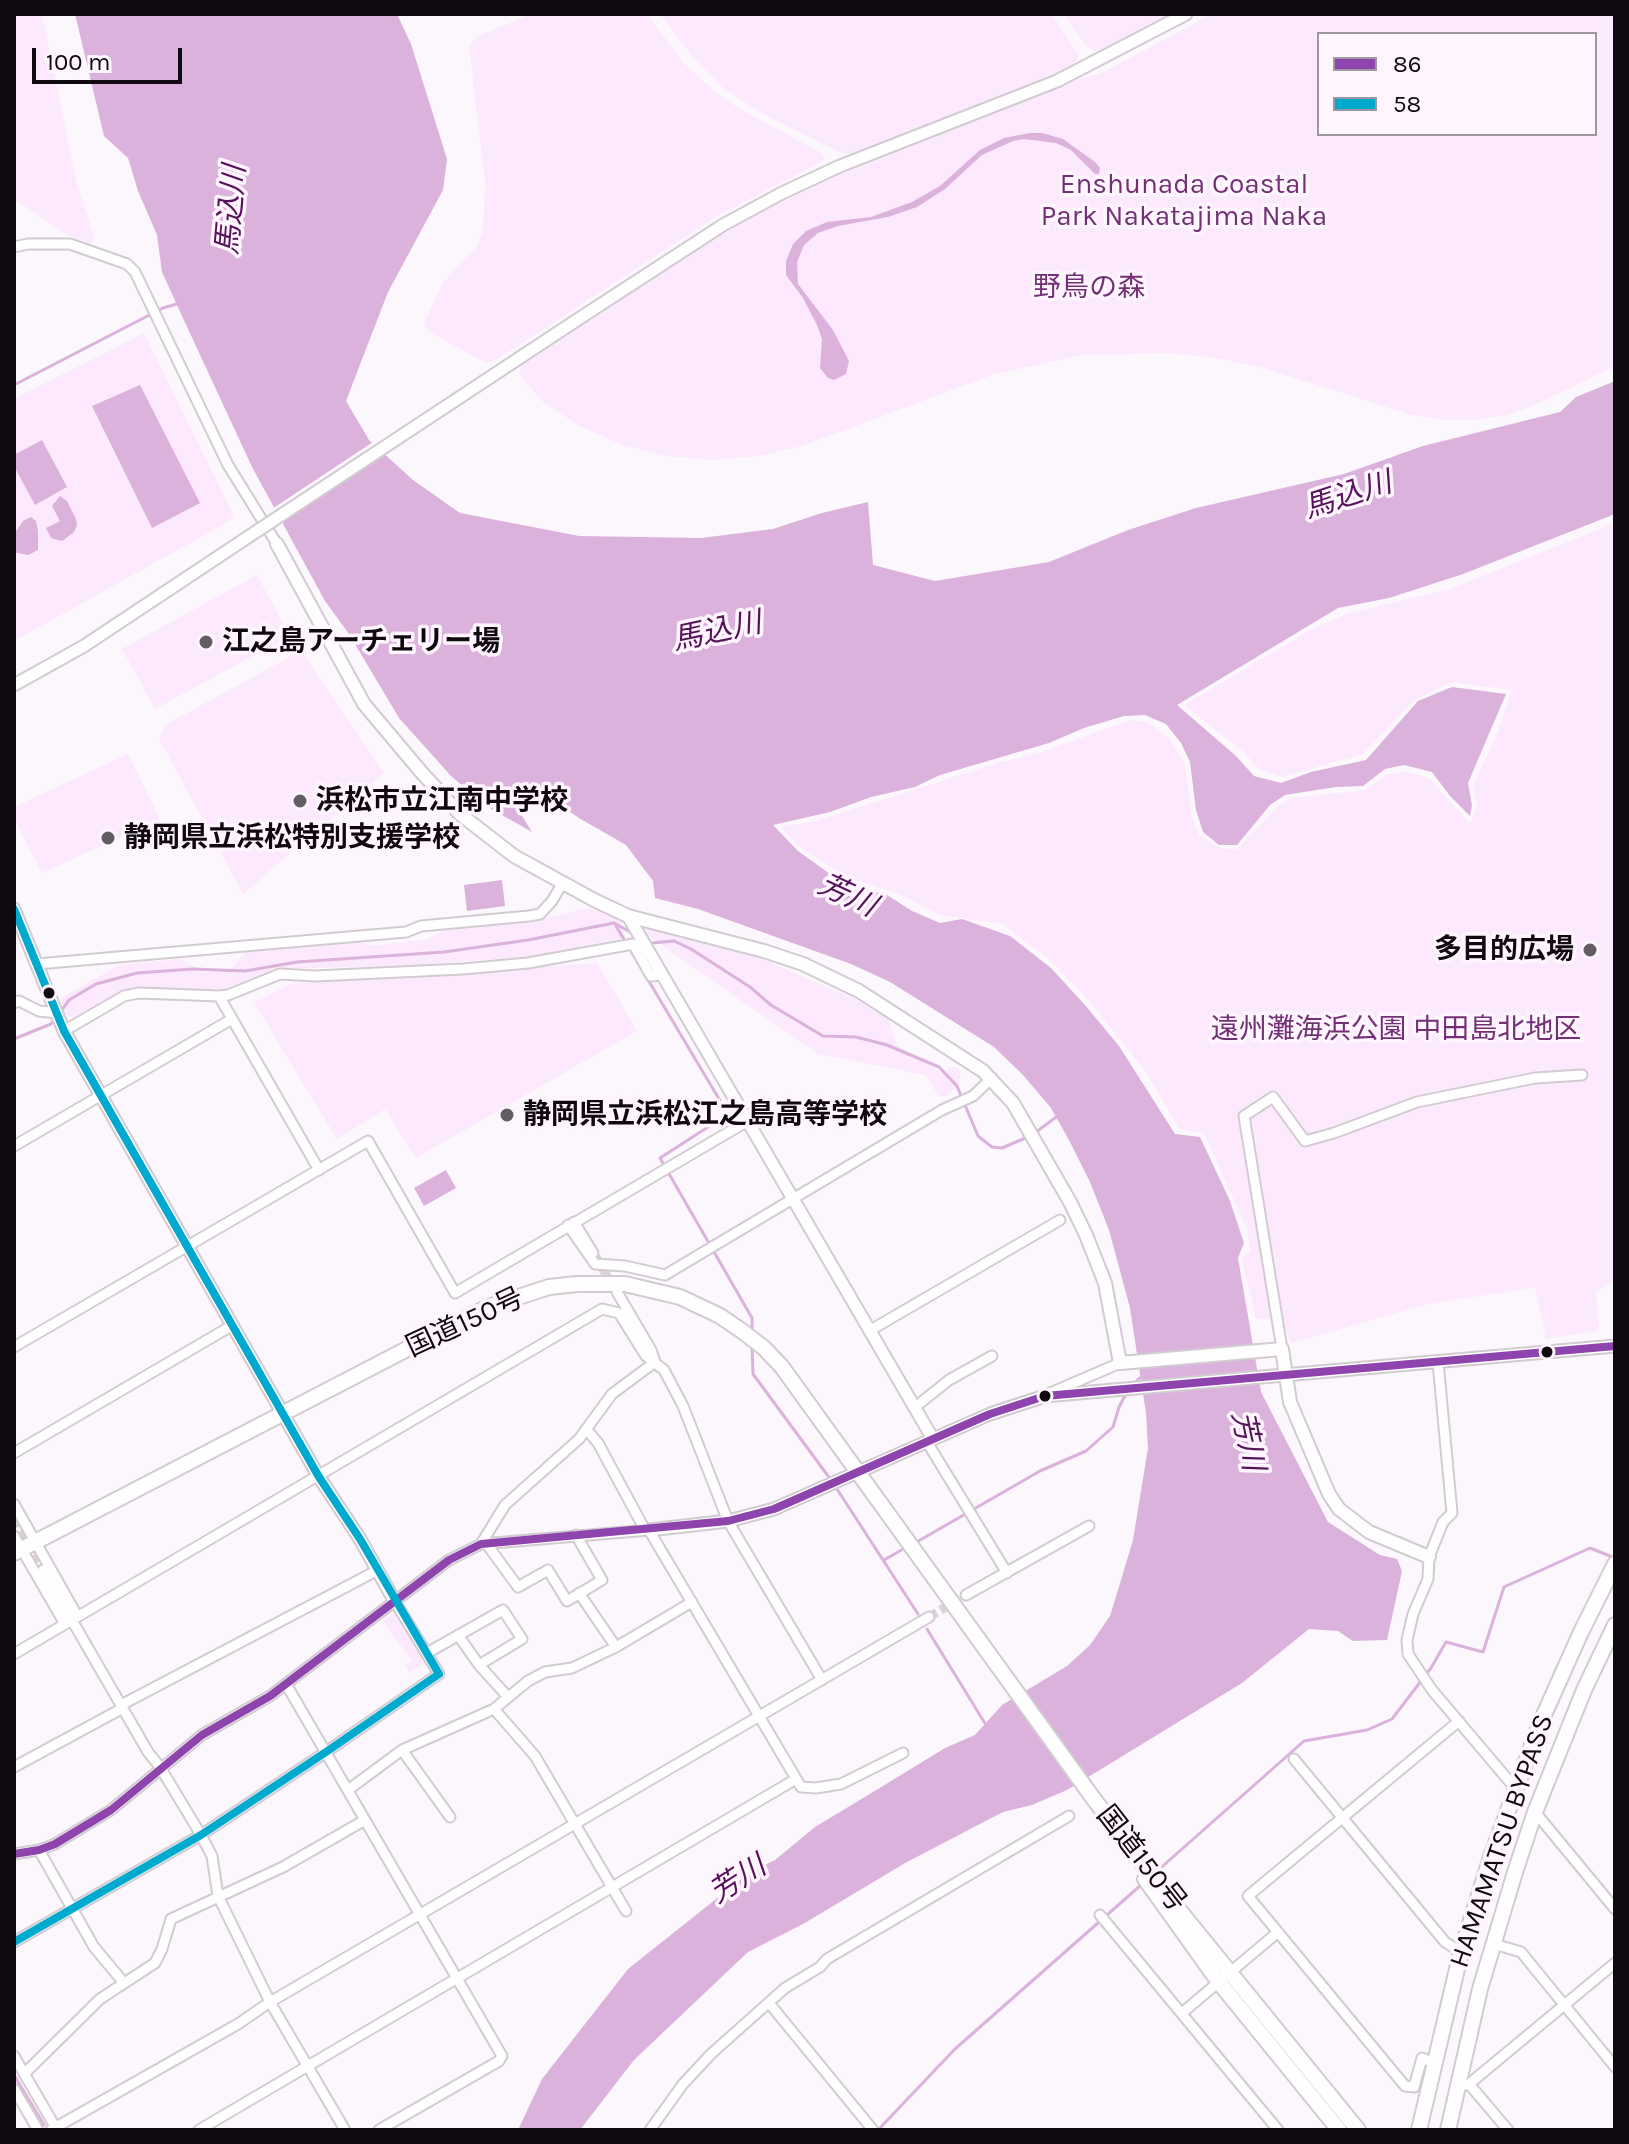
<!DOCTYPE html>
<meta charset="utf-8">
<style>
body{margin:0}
#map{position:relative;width:1629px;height:2144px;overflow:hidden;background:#fcf7fc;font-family:Karla,sans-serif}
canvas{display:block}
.frame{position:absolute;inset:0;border:16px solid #100910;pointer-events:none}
.legend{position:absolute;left:1317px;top:32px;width:280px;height:104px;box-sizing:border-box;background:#fef5fe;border:2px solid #9f979f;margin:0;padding:10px 14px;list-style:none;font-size:24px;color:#100910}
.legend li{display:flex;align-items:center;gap:16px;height:40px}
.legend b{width:40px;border:2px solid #9f979f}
.scale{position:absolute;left:32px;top:48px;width:150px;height:36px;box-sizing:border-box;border:4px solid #100910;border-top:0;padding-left:10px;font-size:24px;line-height:28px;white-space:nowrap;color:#100910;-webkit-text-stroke:6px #fef5fe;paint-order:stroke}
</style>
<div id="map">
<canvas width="1629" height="2144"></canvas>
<div class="frame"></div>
<ul class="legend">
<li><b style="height:10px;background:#8e44ad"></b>86</li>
<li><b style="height:10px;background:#00a9ce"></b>58</li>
</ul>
<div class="scale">100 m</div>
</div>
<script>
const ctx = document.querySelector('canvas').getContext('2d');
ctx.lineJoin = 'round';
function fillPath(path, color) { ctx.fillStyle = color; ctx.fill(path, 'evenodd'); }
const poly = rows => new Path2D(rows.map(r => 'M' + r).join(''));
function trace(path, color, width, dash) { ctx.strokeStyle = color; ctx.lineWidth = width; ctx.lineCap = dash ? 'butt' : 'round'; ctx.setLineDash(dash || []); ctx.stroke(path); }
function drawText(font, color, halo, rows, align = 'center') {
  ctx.font = font + ' Karla,"Noto Sans JP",sans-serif'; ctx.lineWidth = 7; ctx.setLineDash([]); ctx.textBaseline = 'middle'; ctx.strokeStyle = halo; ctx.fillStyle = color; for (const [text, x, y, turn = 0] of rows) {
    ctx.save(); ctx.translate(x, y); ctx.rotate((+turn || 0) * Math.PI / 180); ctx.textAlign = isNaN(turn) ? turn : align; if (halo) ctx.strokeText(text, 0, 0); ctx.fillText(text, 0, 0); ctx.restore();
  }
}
fillPath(poly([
 [14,14,42,14,77,184,94,236,91,244,66,234,14,199],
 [532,14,647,14,684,63,718,94,743,111,822,153,825,160,717,216,496,360,486,363,428,331,424,325,442,284,477,246,483,231,485,183,469,45,478,36],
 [660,14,1052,14,1079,56,1073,65,1016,90,854,153,841,153,760,112,723,88,692,56],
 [1064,14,1171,14,1097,52,1086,46],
 [1212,14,1615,14,1615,366,1537,404,1507,415,1475,420,1443,420,1412,415,1260,367,1216,358,1171,353,1082,355,995,374,802,446,758,456,712,460,667,456,623,445,581,427,543,402,519,374,523,365,708,243,765,210,846,172,1079,79,1100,74],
 [1319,34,1595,34,1595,134,1319,134],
 [144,333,235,518,14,641,14,399],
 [1615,523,1615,1279,1596,1292,1599,1331,1546,1339,1535,1287,1425,1305,1291,1343,1281,1318,1256,1319,1242,1259,1250,1250,1247,1229,1204,1133,1179,1129,1146,1072,1090,1002,1049,959,1002,924,940,915,899,894,849,878,799,847,781,827,816,821,1001,762,1038,753,1131,720,1148,723,1169,738,1185,764,1192,816,1199,835,1222,849,1237,849,1276,808,1291,798,1366,790,1386,775,1406,771,1429,778,1470,824,1477,807,1473,785,1496,737,1512,690,1452,682,1413,701,1363,754,1282,777,1258,769,1245,753,1184,705,1316,627,1347,614,1453,588],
 [257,575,290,636,155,709,122,649],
 [301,651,384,773,243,894,159,739,165,725],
 [128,754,160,819,42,873,14,818,14,807],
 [586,908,620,918,625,938,527,957,401,966,279,969,223,989,125,990,74,1019,66,1014,61,998,120,965,180,959,202,972,230,970,247,951,359,942,369,946,425,940,450,927,541,920],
 [647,925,763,959,854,999,888,1018,897,1045,942,1073,952,1067,958,1068,961,1074,958,1085,947,1096,939,1097,926,1075,818,1054,644,933],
 [597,963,637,1031,416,1158,385,1109,337,1139,254,1003,290,984],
 [394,1612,425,1663,410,1673,405,1666,412,1660,382,1621]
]), '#fce9fd');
fillPath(poly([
 [75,14,397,14,411,44,447,159,443,190,388,292,346,401,369,440,413,480,460,513,579,536,701,538,773,529,822,513,868,502,873,565,935,581,1049,562,1128,530,1196,508,1344,474,1423,446,1560,412,1576,397,1615,381,1615,514,1463,574,1389,598,1338,608,1177,705,1236,756,1254,776,1281,783,1311,772,1366,760,1418,701,1452,687,1506,694,1468,783,1472,805,1470,816,1450,796,1432,772,1404,765,1385,769,1363,786,1336,787,1285,795,1270,805,1237,845,1219,845,1203,832,1196,810,1190,762,1181,743,1166,724,1145,715,1124,716,1084,728,1049,743,940,775,915,787,871,797,830,812,773,825,798,851,830,874,858,887,887,895,912,911,940,923,962,919,1010,936,1051,968,1085,1005,1119,1046,1175,1134,1200,1137,1230,1201,1244,1243,1238,1258,1261,1392,1328,1522,1380,1555,1397,1559,1402,1571,1387,1640,1353,1641,1338,1631,1309,1629,1242,1683,1067,1790,1032,1805,1003,1812,907,1862,803,1924,748,1952,634,2060,580,2130,518,2130,542,2079,628,1969,750,1872,775,1860,815,1827,878,1789,945,1748,975,1735,1002,1705,1067,1666,1090,1645,1110,1616,1121,1580,1133,1540,1148,1448,1146,1413,1130,1308,1109,1230,1090,1182,1070,1142,1051,1108,1023,1075,994,1047,890,982,851,964,698,909,655,898,653,881,626,845,579,818,551,799,521,785,517,808,532,832,486,806,451,776,399,718,349,634,325,601,252,467,182,316,162,272,157,235,138,191,128,158,104,136],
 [1030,133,1042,133,1063,139,1095,162,1100,168,1099,174,1095,174,1071,150,1056,143,1024,139,1013,141,982,155,945,189,917,207,888,217,838,226,818,233,804,245,797,262,798,284,833,330,849,361,846,374,834,380,828,378,820,368,822,339,817,325,803,298,786,275,786,261,793,244,806,231,827,222,871,217,912,202,940,186,980,150,1004,138],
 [140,385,200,503,152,528,92,406],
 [42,440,67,487,35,505,14,466,14,455],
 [60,496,67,501,76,519,77,526,73,533,62,541,51,538,46,528,60,521,52,506],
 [31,517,36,521,38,531,38,550,28,555,14,552,14,534,23,521],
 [502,880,505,906,467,911,464,885],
 [446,1170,456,1188,424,1206,414,1188]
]), '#dbb2dc');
fillPath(poly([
 [376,440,389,452,280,524,272,509]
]), '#fcf7fc');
trace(poly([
 [14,385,163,308,180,303],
 [616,926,643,971],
 [648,941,652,943,674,941,691,949,750,987,771,1005,823,1036,856,1037,887,1045,939,1067,957,1086,978,1136,992,1147,1002,1148,1030,1136],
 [647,978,725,1109,722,1118,660,1158,664,1165],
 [61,1011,69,1000,96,984,137,973,193,969,245,971,297,962,444,952,528,940,614,923,634,934],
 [14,1039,51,1024,56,1017],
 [1036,1132,1059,1115],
 [668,1172,752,1318,752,1334],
 [752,1345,753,1374,831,1480],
 [1131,1386,1143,1375],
 [835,1486,918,1614],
 [915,1543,1040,1471,1086,1451,1113,1427,1119,1407,1127,1392],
 [884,1560,905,1548],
 [927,1629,986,1725],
 [1156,1872,1304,1741,1367,1730,1392,1719,1431,1668,1446,1642,1483,1652,1504,1587,1590,1548,1615,1558],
 [14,2075,44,2125],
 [878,2130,955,2049,1141,1885]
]), '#dbb2dc', 3);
trace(poly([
 [596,1257,612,1285],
 [14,1519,43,1570],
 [929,1617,966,1595]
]), '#d9d3d9', 9, [9, 4.5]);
const minor = poly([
 [14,247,28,244,70,244,127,264,135,272,228,465,277,544],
 [37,964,406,932,421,926,529,916,540,914,552,901,562,884],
 [219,996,228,995,280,974,315,976,463,969,528,963,633,944,651,976,662,975],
 [14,1003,19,1001,39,1011,58,1013],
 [64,1031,124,996,139,993,219,996,319,1170],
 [14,1146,232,1019],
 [574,1222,593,1253],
 [568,1225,595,1264,625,1266,665,1275,942,1110,973,1096,992,1078],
 [617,1292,651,1350,655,1362],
 [869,1331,1060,1220],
 [14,1347,368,1141,455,1293,746,1122],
 [1282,1349,1244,1116,1273,1097,1305,1141,1334,1133,1417,1102,1535,1078,1582,1075],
 [1438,1362,1452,1513,1443,1522,1429,1557,1428,1579,1413,1614,1407,1640,1408,1654,1432,1690,1515,1788],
 [1048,1394,1120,1363],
 [914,1408,949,1380,992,1356],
 [586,1429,598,1443,645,1530],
 [927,1442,1007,1573],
 [14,1453,233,1325],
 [14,1504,75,1612,72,1620],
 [14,1536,62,1619,72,1620],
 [486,1543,518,1587,548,1570,567,1601,602,1580,576,1535],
 [481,1544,505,1505,579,1439,612,1394,655,1362],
 [43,1570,148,1752,160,1767,201,1835,212,1856,218,1896,270,2002,345,2130],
 [579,1593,616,1647],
 [966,1595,1089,1526],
 [458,1635,479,1665,508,1697],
 [427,1653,503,1610,522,1639,479,1665],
 [14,1654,602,1309,619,1313,646,1356,664,1370,683,1406,728,1521,822,1680],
 [286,1684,502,2056,499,2061,379,2130],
 [121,1705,378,1570],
 [494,1709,535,1756,626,1911],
 [402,1750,450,1817],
 [1294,1759,1445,1942,1461,1952],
 [14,1767,123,1708],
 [348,1790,402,1750,494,1709,528,1681,545,1672,572,1668,616,1647,692,1602],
 [1535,1812,1615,1909],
 [39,1850,94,1947,124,1983],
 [14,1854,39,1850,55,1844,111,1810,202,1735,270,1696,449,1560,481,1544,649,1530,801,1787,816,1788,841,1784,903,1753],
 [1100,1915,1278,2130],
 [14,1942,201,1835,326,1752,439,1674,394,1600],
 [1494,1944,1521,1952,1615,2067],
 [769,2003,873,2130],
 [1182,2013,1278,1932],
 [14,2056,57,2130],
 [1434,2063,1422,2058,1414,2087,1405,2086,1248,1896,1459,1721],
 [24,2074,100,1999,155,1963,162,1949,171,1919,283,1867,365,1820],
 [1469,2084,1508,2130],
 [1456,2087,1469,2084,1615,1963],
 [14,2089,38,2130],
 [51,2130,238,2024,270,2002,929,1617],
 [199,2130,796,1779],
 [650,2130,683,2084,711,2054,785,1988,820,1967,827,1959,1069,1816]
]);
const tertiary = poly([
 [583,316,723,225,782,193,840,166,1057,81,1186,14],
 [14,685,84,646,248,537],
 [14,909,64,1031,319,1477,360,1539,394,1600],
 [628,916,933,1439],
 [649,1530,728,1521,774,1509,990,1414,1045,1396,1615,1346]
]);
const secondary = poly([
 [277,544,364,704,422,773,460,814,514,856,594,900,628,916,764,951,803,964,859,991,983,1071,1013,1103,1070,1202,1086,1235,1105,1283,1120,1363,1282,1349,1290,1402,1329,1494,1339,1509,1369,1532,1429,1557]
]);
const trunk = poly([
 [14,1553,488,1307,549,1287,577,1284,625,1284,680,1297,720,1316,742,1331,764,1348,782,1367,1093,1798,1175,1905,1358,2130],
 [1145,1879,1218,1981,1339,2130],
 [1419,2130,1461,1952,1491,1857,1539,1726,1581,1632,1615,1564],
 [1448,2130,1480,1989,1516,1869,1535,1812,1584,1690,1615,1625]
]);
trace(minor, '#d2ccd2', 13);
trace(tertiary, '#d2ccd2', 15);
trace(secondary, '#d2ccd2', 16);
trace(trunk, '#d2ccd2', 18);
trace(minor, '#fffeff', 9);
trace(tertiary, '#fffeff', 11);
trace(secondary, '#fffeff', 12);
trace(trunk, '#fffeff', 14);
const tertiaryBridge = poly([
 [248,537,583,316]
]);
trace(tertiaryBridge, '#d2ccd2', 15, []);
trace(tertiaryBridge, '#fffeff', 11);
trace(poly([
 [14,1854,39,1850,55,1844,111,1810,202,1735,270,1696,449,1560,481,1544,728,1521,774,1509,990,1414,1045,1396,1615,1346]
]), '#8e44ad', 8);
trace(poly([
 [14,909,64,1031,319,1477,360,1539,439,1674,326,1752,201,1835,14,1942]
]), '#00a9ce', 8);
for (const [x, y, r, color] of [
 [206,642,8,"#635c63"],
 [300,801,8,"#635c63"],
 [108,838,8,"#635c63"],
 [1590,950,8,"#635c63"],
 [49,993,7,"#100910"],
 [507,1115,8,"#635c63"],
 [1547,1352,7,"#100910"],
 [1045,1396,7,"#100910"]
]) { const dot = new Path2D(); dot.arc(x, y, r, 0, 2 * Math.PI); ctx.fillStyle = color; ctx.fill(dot); trace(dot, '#fef5fe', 3); }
drawText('28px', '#733076', '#fef5fe', [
 ["Enshunada Coastal",1184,185],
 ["Park Nakatajima Naka",1184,217],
 ["野鳥の森",1089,288],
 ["遠州灘海浜公園 中田島北地区",1396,1030]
]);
drawText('bold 28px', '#100910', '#fef5fe', [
 ["江之島アーチェリー場",222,642],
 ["浜松市立江南中学校",316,801],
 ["静岡県立浜松特別支援学校",124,838],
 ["多目的広場",1574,950,"right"],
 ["静岡県立浜松江之島高等学校",523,1115]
], 'left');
drawText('28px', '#100910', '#fef5fe', [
 ["国道150号",465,1323,-25],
 ["HAMAMATSU BYPASS",1502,1841,-71],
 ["国道150号",1141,1859,52]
]);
drawText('italic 30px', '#56125a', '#fef5fe', [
 ["馬込川",232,210,-85],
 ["馬込川",1348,496,-18],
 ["馬込川",717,632,-12],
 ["芳川",847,896,25],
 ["芳川",1247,1441,78],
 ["芳川",738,1880,-33]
]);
</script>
